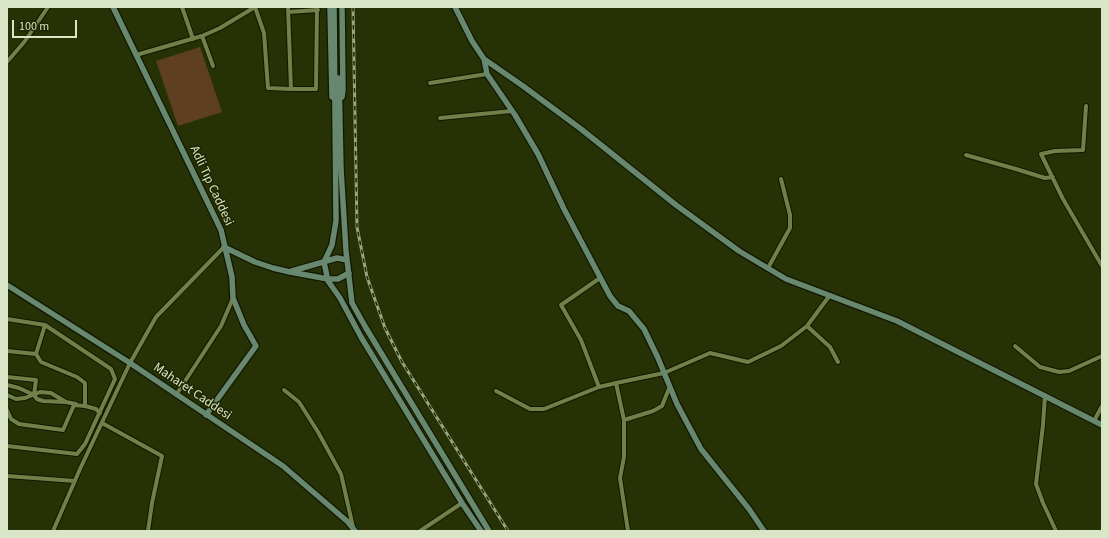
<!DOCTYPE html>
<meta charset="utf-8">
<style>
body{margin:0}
#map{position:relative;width:1109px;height:538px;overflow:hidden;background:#263105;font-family:"Source Sans 3",sans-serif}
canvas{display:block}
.frame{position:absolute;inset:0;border:8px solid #dae4c6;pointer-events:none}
.scale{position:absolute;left:12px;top:20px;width:65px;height:18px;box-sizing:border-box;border:2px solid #dae4c6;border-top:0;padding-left:5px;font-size:12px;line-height:14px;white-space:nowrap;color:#dae4c6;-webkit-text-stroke:3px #1d2700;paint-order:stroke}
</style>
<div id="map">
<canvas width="1109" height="538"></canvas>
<div class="frame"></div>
<div class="scale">100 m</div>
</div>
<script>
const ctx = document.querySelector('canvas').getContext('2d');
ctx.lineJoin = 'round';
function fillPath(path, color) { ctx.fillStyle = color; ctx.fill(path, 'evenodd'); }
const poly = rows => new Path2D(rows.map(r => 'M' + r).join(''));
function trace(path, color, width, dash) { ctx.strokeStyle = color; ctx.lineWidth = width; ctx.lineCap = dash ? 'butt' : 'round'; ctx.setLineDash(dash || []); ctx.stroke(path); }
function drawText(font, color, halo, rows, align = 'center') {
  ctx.font = font + ' "Source Sans 3",sans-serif'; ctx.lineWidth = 3; ctx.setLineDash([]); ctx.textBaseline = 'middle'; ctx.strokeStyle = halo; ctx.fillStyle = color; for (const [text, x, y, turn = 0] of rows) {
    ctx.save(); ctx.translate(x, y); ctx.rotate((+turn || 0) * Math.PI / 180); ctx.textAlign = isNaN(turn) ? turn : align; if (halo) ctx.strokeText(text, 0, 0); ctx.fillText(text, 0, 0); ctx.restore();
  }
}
fillPath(poly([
 [200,47,222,112,178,126,156,61]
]), '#5e3f22');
const street = poly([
 [182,7,193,39],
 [255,7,264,33,268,88,291,89,288,7],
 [288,12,318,10],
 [202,36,213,66],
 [136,55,202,36,220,28,255,7],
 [7,62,25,41,48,7],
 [430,83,487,74],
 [291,89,316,89,317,7],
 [1086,106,1083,150,1055,151,1041,154,1063,199,1102,266],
 [440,118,512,111],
 [966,155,1016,169,1045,178,1053,177],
 [768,268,790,228,790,215,781,179],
 [600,278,561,305,581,340,599,387,616,383],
 [7,319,45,325,111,369,115,379,85,444,77,454,7,446],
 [807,326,830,347,838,362],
 [1015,346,1040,367,1059,372,1069,371,1102,356],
 [7,351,36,354,41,362,77,377,85,383,85,406],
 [36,354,45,325],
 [7,377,36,380,34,395,19,388,7,385],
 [284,390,299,402,318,432,341,474,353,527],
 [496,391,530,409,544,409,599,387],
 [7,395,16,399,25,398,40,392,51,393,66,402,76,404],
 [34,395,37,399,43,401,65,402],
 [176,395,221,326,233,298],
 [1045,395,1043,425,1036,484,1043,503,1056,531],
 [7,410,11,419,19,424,63,430,74,405,85,406,96,409,100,413],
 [624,420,653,411,662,406,670,386],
 [1094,421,1102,406],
 [102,423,162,456,152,503,148,531],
 [7,476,75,481],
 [53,531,80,469,130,363,156,317,224,247],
 [420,531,462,503],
 [628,531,620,478,624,457,624,420,616,383,664,373,710,353,748,362,781,346,807,326,830,295]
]);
const secondary = poly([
 [113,7,221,230,232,277,233,298,244,325,256,346,206,415],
 [330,7,332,97],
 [334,7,336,221,332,245,324,262,328,281,340,298,361,337,462,503,481,531],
 [342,7,343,90,342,97],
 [455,7,472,41,484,59,523,86,581,129,676,205,739,251,786,279,897,321,1102,425],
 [484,59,487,74,515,115,538,154,564,209,610,296,618,306,629,311,644,329,658,358,677,404,701,449,749,509,764,531],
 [339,78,341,169,346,251,352,303,366,328,489,531],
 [224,247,255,262,273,268,290,272,328,279,338,279,349,273],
 [292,271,337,258,347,260],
 [7,285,130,363,283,466,348,522,355,531]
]);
trace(street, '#111800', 6);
trace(secondary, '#111800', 8);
trace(street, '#708048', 4);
trace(secondary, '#67876e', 5.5);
const rail = poly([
 [353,7,357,227,367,277,385,328,402,362,508,531]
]);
trace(rail, '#9aa582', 3);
trace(rail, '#1d2700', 1.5, [4.5]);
drawText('13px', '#dae4c6', '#1d2700', [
 ["Adli Tıp Caddesi",211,186,65],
 ["Maharet Caddesi",192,392,34]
]);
</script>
